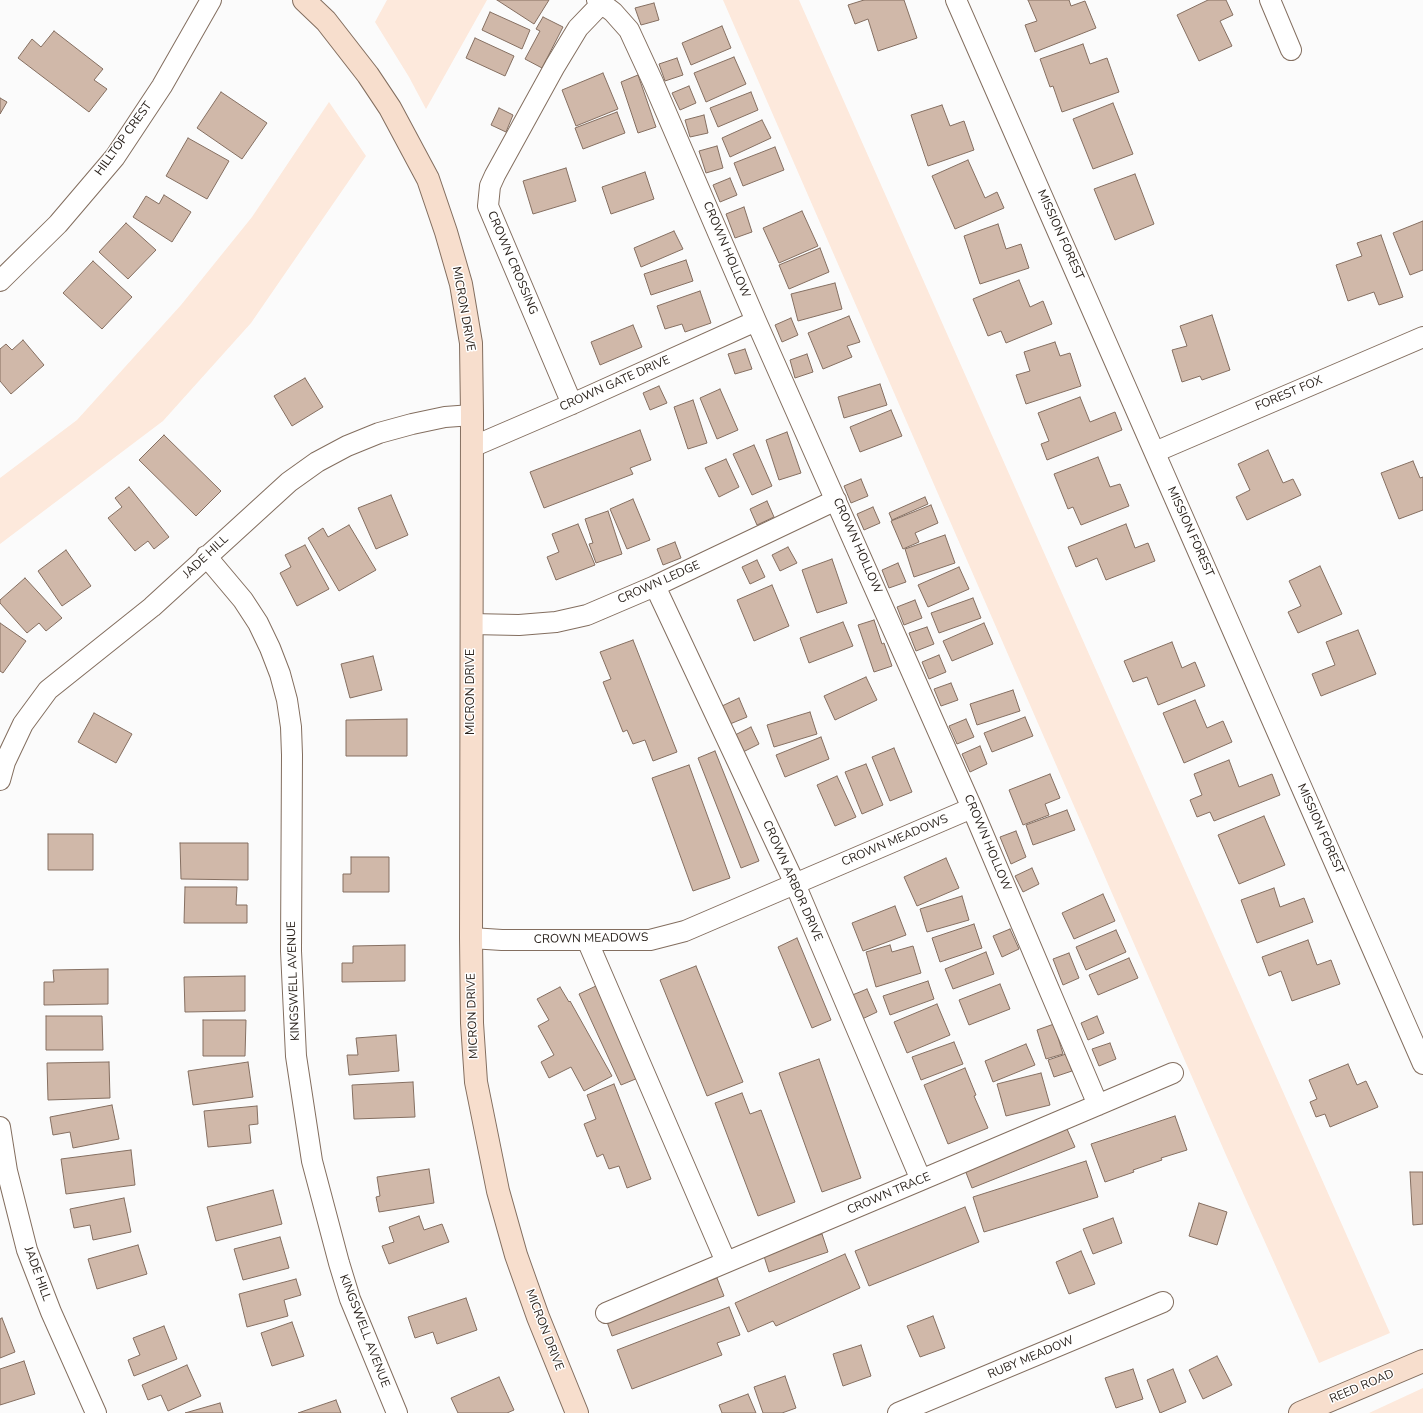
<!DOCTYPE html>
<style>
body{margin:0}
canvas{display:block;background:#fbfbfb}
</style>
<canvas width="1423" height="1413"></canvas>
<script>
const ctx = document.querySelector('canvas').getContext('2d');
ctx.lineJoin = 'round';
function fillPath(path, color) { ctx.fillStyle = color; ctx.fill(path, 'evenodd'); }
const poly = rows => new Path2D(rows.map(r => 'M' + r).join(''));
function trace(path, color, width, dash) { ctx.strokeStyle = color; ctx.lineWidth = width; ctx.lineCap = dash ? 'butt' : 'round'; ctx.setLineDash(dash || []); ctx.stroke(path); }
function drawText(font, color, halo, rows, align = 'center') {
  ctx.font = font + ' "Nunito Sans",sans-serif'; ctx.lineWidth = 3; ctx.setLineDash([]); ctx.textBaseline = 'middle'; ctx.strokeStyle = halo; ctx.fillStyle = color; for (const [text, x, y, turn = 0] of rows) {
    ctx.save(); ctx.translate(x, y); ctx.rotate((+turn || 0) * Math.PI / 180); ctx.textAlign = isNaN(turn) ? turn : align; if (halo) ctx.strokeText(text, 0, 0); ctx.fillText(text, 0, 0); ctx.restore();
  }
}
fillPath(poly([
 [387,0,487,0,426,109,409,77,375,22],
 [723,0,799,0,1390,1333,1319,1363,1226,1155],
 [329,102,366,156,251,323,163,421,0,544,0,478,77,420,181,305,252,217],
 [1423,1388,1423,1413,1369,1413]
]), '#fde9dc');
const building = poly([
 [497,0,549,0,534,24,497,0],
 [864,0,904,0,917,38,878,51,868,19,855,24,848,5,864,0],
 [1028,0,1069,0,1071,6,1085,1,1096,28,1035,52,1025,25,1037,21,1028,0],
 [1208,0,1226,0,1233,15,1220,21,1232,46,1199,61,1177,15,1208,0],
 [654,3,659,20,641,25,635,8,654,3],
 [490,12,530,30,522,49,482,30,490,12],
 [543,17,563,27,542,68,525,59,540,31,536,29,543,17],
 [722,26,731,48,691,65,682,43,722,26],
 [54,31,103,69,94,80,107,89,89,112,18,58,32,39,41,47,54,31],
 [475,38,514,56,505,76,466,58,475,38],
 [1083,44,1090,64,1107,58,1119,92,1062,112,1053,86,1050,87,1040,59,1083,44],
 [734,57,746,84,706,102,694,73,734,57],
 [677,58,683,75,665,81,659,64,677,58],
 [603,73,618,109,576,126,562,90,603,73],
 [638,75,656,127,638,133,621,82,638,75],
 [689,86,696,103,680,110,672,93,689,86],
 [221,92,267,123,242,159,197,128,221,92],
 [751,92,758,110,718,127,710,108,751,92],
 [0,98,7,102,0,114,0,98],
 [1113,103,1133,154,1093,169,1073,119,1113,103],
 [942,105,950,126,964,121,974,150,928,166,911,115,942,105],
 [499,108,513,115,506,132,491,125,499,108],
 [617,112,625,133,583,149,575,128,617,112],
 [704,115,708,133,690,137,685,120,704,115],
 [762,120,771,138,730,157,722,138,762,120],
 [188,138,229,161,207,199,166,176,188,138],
 [717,146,723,168,706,173,699,151,717,146],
 [775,147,784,170,743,186,734,163,775,147],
 [968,160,985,198,997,192,1004,208,955,229,932,176,968,160],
 [566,168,576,201,533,214,523,181,566,168],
 [645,172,654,199,611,214,602,187,645,172],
 [1135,174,1154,224,1115,240,1094,189,1135,174],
 [730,178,737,195,720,202,713,185,730,178],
 [164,195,191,212,172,242,133,217,146,196,159,204,164,195],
 [744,207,752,232,735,238,726,214,744,207],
 [802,211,818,246,779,263,763,228,802,211],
 [1423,221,1423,270,1410,275,1393,233,1423,221],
 [126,223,156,250,128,279,99,252,126,223],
 [998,224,1006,249,1021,244,1029,268,980,284,964,236,998,224],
 [674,231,683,249,641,267,634,248,674,231],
 [1381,235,1403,297,1379,305,1374,292,1348,301,1336,265,1362,256,1357,243,1381,235],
 [820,248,829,272,789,289,779,265,820,248],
 [686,260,693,281,651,295,644,274,686,260],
 [93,261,132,297,102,329,63,293,93,261],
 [1019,280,1030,307,1043,301,1052,324,1006,343,1001,331,988,336,973,299,1019,280],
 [835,283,842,309,798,321,791,294,835,283],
 [700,291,711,323,685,332,682,324,665,329,657,306,700,291],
 [1212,315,1230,370,1202,380,1200,376,1182,382,1172,350,1187,346,1180,326,1212,315],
 [849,316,860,342,847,346,852,357,823,369,808,333,849,316],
 [791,318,798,335,782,342,775,325,791,318],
 [633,325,642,347,600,365,591,342,633,325],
 [23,340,44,365,11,394,0,381,0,349,6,344,12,350,23,340],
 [1055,342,1060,356,1070,353,1081,386,1026,404,1016,375,1030,371,1024,352,1055,342],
 [745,349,752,369,735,374,728,354,745,349],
 [807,354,813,372,795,378,790,360,807,354],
 [305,378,323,407,292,426,274,396,305,378],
 [880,384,887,405,844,418,838,397,880,384],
 [659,386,667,403,650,410,643,393,659,386],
 [720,389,738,430,717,439,700,398,720,389],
 [1080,397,1090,422,1115,412,1122,430,1047,460,1041,444,1049,441,1038,413,1080,397],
 [693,400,707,443,688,449,674,407,693,400],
 [891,410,902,436,860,452,850,427,891,410],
 [640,430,651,460,630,468,633,474,544,508,530,472,640,430],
 [787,432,801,473,779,480,766,440,787,432],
 [164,435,221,491,196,516,139,460,164,435],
 [754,445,772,486,752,495,733,454,754,445],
 [1268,450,1283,483,1293,479,1301,495,1247,520,1236,497,1250,490,1238,464,1268,450],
 [1098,457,1110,487,1120,484,1129,506,1081,525,1073,507,1068,509,1054,474,1098,457],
 [726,459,739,487,719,497,705,468,726,459],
 [1413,461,1420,478,1423,477,1423,510,1399,519,1381,473,1413,461],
 [861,479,868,496,851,503,844,486,861,479],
 [129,487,169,537,154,549,148,541,135,551,108,518,122,507,115,498,129,487],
 [391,495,408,535,376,549,358,508,391,495],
 [925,497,928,504,892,520,889,513,925,497],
 [633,499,650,540,627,549,610,509,633,499],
 [767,501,774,517,757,525,750,509,767,501],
 [931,505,938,523,915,533,919,542,903,549,891,521,931,505],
 [873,507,880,523,864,530,857,514,873,507],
 [608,511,622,554,596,563,589,544,593,543,585,519,608,511],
 [578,524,595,565,556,580,547,557,559,552,552,534,578,524],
 [1126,524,1135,548,1148,543,1155,561,1106,580,1097,558,1076,567,1068,547,1126,524],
 [349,525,376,570,339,591,308,538,323,528,328,537,349,525],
 [945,535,955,563,914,577,905,549,945,535],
 [675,542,681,558,663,565,657,549,675,542],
 [305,545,329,589,297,606,280,573,291,567,285,555,305,545],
 [788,547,797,563,780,571,772,555,788,547],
 [66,550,91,586,62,606,38,571,66,550],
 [832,559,847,603,817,613,802,570,832,559],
 [757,560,765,577,750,584,742,567,757,560],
 [898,563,906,582,889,588,882,570,898,563],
 [1320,566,1342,614,1298,633,1288,612,1301,606,1289,581,1320,566],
 [959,567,969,589,928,607,918,585,959,567],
 [25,578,62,618,46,631,39,623,27,633,0,603,0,600,25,578],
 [772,585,789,626,754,641,737,600,772,585],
 [973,598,981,618,939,633,931,613,973,598],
 [915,600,922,618,904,625,897,607,915,600],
 [874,620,882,644,884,643,892,666,874,672,858,625,874,620],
 [843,622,853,646,809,663,800,638,843,622],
 [0,623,26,641,3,673,0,671,0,623],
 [984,623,993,644,952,661,943,641,984,623],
 [927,627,934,644,916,651,909,633,927,627],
 [1358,630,1376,674,1321,696,1312,674,1335,665,1326,642,1358,630],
 [633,640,677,752,653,761,645,740,633,744,627,730,623,732,603,682,611,679,600,652,633,640],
 [1172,642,1182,668,1195,662,1205,686,1158,705,1147,677,1133,682,1124,661,1172,642],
 [939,655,946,672,929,679,922,662,939,655],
 [373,656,382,690,350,698,341,664,373,656],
 [866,677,877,700,835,720,824,696,866,677],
 [951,683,958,700,941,706,934,689,951,683],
 [1013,690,1020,711,977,725,970,704,1013,690],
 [739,698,747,717,730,724,722,706,739,698],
 [1195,700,1207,728,1223,721,1232,742,1184,763,1163,713,1195,700],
 [810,712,817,734,774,747,767,725,810,712],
 [94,713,132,734,116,763,78,742,94,713],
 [1025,717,1033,736,992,752,984,733,1025,717],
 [407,719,407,756,346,756,346,720,407,719],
 [966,719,974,737,957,744,949,726,966,719],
 [751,727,759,744,743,752,735,735,751,727],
 [821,737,829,759,785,777,776,755,821,737],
 [980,746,987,764,970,772,962,754,980,746],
 [894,748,912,792,890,801,872,757,894,748],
 [715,751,759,861,741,868,698,758,715,751],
 [1229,760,1239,787,1272,774,1280,795,1214,821,1210,812,1197,817,1190,800,1202,795,1194,774,1229,760],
 [866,764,883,805,862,814,845,772,866,764],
 [689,765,730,878,693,891,652,778,689,765],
 [1050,774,1060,798,1045,804,1049,815,1023,825,1009,790,1050,774],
 [837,776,856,817,835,826,817,785,837,776],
 [1067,810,1075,830,1033,845,1026,825,1067,810],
 [1264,816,1285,865,1239,884,1218,835,1264,816],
 [1016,831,1026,857,1011,864,1000,837,1016,831],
 [48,834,93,834,93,870,48,870,48,834],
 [180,843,248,843,248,880,181,879,180,843],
 [351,857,389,857,389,892,343,892,343,874,351,874,351,857],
 [946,858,959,888,917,906,904,877,946,858],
 [1032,868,1039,884,1023,892,1015,876,1032,868],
 [185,887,237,887,236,905,247,905,247,923,184,923,185,887],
 [1274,888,1280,907,1304,898,1313,922,1257,943,1241,900,1274,888],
 [1103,894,1115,921,1074,939,1062,913,1103,894],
 [962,896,969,920,927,932,920,909,962,896],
 [895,906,906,935,863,951,852,923,895,906],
 [974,924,982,948,940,962,932,938,974,924],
 [1010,929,1019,949,1002,957,993,936,1010,929],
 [1116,930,1126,952,1086,970,1076,947,1116,930],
 [797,938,831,1020,812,1028,778,947,797,938],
 [1308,940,1317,965,1331,960,1340,984,1292,1001,1281,971,1269,976,1262,957,1308,940],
 [405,945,405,981,342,982,342,963,353,963,353,946,405,945],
 [890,945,892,952,913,946,921,973,876,987,866,952,890,945],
 [986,952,994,974,953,989,945,969,986,952],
 [1069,953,1079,978,1063,985,1053,959,1069,953],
 [1129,958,1138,978,1098,995,1089,975,1129,958],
 [696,966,743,1082,707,1096,660,980,696,966],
 [108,969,108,1004,44,1005,44,982,54,982,53,970,108,969],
 [245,976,245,1011,185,1012,184,977,245,976],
 [928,981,934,999,890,1015,883,996,928,981],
 [1000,984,1010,1009,969,1025,959,1000,1000,984],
 [596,986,638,1078,621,1085,579,994,596,986],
 [560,987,569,1002,570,1001,612,1076,584,1091,571,1067,549,1078,541,1062,554,1055,538,1026,549,1020,537,999,560,987],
 [867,989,877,1012,860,1020,850,996,867,989],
 [937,1004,950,1035,907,1053,894,1022,937,1004],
 [46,1016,102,1016,103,1050,46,1050,46,1016],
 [1097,1016,1104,1033,1088,1040,1081,1023,1097,1016],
 [203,1020,246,1020,245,1056,203,1056,203,1020],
 [1054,1024,1063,1054,1046,1059,1037,1030,1054,1024],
 [396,1035,399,1071,349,1075,347,1055,358,1055,356,1038,396,1035],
 [954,1042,963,1064,921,1080,912,1057,954,1042],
 [1110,1043,1116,1059,1099,1066,1092,1049,1110,1043],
 [1026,1044,1035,1065,993,1082,985,1061,1026,1044],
 [1066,1054,1072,1071,1054,1077,1048,1060,1066,1054],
 [819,1059,861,1178,822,1192,779,1073,819,1059],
 [109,1062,110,1098,48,1100,47,1063,109,1062],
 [248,1062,253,1097,193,1105,188,1071,248,1062],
 [1348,1064,1357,1085,1366,1081,1378,1107,1330,1127,1325,1114,1316,1117,1310,1102,1317,1099,1309,1080,1348,1064],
 [965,1068,976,1095,974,1096,988,1128,948,1144,924,1085,965,1068],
 [1041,1073,1050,1105,1006,1116,997,1084,1041,1073],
 [413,1082,415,1117,354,1119,352,1085,413,1082],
 [614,1084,651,1179,627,1188,619,1166,609,1169,603,1154,597,1157,584,1124,596,1119,587,1095,614,1084],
 [742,1093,750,1114,761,1110,795,1202,758,1216,715,1103,742,1093],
 [112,1105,119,1139,73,1148,70,1132,53,1135,50,1117,112,1105],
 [257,1106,258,1124,249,1125,251,1143,208,1147,204,1111,257,1106],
 [1175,1116,1187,1150,1161,1158,1162,1160,1133,1170,1134,1172,1105,1182,1091,1144,1175,1116],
 [1067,1129,1075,1147,972,1188,965,1170,1067,1129],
 [131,1150,135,1185,66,1194,61,1159,131,1150],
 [1086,1161,1098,1197,984,1232,973,1197,1086,1161],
 [429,1169,434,1203,379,1212,376,1197,380,1196,377,1177,429,1169],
 [1410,1172,1423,1172,1423,1224,1413,1225,1410,1172],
 [273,1190,282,1224,216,1241,207,1207,273,1190],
 [124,1198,131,1232,93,1240,90,1225,74,1228,70,1209,124,1198],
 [1199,1203,1227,1212,1217,1245,1189,1236,1199,1203],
 [965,1207,979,1242,869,1286,855,1251,965,1207],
 [419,1216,424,1230,442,1224,449,1242,389,1264,382,1246,394,1242,389,1227,419,1216],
 [1113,1218,1122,1243,1093,1254,1083,1229,1113,1218],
 [822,1234,828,1252,769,1272,763,1253,822,1234],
 [280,1237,289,1268,243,1280,234,1249,280,1237],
 [138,1245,147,1274,97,1289,88,1259,138,1245],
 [1081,1251,1095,1284,1069,1294,1056,1262,1081,1251],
 [845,1254,860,1288,776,1326,773,1321,748,1332,735,1303,845,1254],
 [717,1278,724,1296,612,1336,606,1319,717,1278],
 [296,1279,301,1295,284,1300,288,1316,247,1327,239,1294,296,1279],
 [466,1298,477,1330,437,1344,433,1332,415,1338,408,1317,466,1298],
 [729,1307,740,1335,717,1343,722,1355,632,1389,617,1350,729,1307],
 [933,1316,945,1348,920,1357,907,1326,933,1316],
 [2,1318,15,1352,0,1358,0,1319,2,1318],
 [292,1322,304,1356,272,1366,261,1333,292,1322],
 [164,1326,177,1359,134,1376,128,1360,140,1355,133,1338,164,1326],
 [861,1345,871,1376,843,1386,833,1354,861,1345],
 [1217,1356,1232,1385,1203,1399,1189,1370,1217,1356],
 [24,1361,35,1394,0,1405,0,1369,24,1361],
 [187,1365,201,1396,168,1411,161,1395,148,1400,142,1385,187,1365],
 [1133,1369,1143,1399,1116,1408,1105,1378,1133,1369],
 [1173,1369,1186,1402,1160,1413,1147,1380,1173,1369],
 [785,1376,796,1408,782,1413,763,1413,754,1387,785,1376],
 [499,1377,514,1410,507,1413,458,1413,451,1398,499,1377],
 [748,1394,756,1413,722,1413,719,1405,748,1394],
 [336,1400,341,1413,298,1413,336,1400],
 [220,1403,223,1413,185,1413,220,1403]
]);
fillPath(building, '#d0b8a9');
trace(building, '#856f61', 1);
const street = poly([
 [597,0,613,12,629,30,653,82,756,321,972,808,1098,1105],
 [956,0,1423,1064],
 [1270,0,1291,50],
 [0,281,58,224,115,157,162,86,211,0],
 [572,404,488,206,490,186,495,175,555,66,578,28,602,3],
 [472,447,572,404,756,321],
 [1155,452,1423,337],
 [206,556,243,600,258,623,270,648,280,674,287,700,291,727,292,755,291,951,296,1056,312,1161,339,1263,350,1299,397,1413],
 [655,586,795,884,921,1180],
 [471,624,519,625,556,622,587,615,655,586,836,500],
 [0,780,5,762,23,724,48,690,152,607,289,482,317,462,347,446,379,433,412,424,445,417,472,415],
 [471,938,502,940,650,940,685,931,972,808],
 [587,940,726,1262],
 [0,1127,7,1171,27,1250,51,1312,96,1413],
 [606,1313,921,1180,1173,1073],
 [898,1413,1163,1302]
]);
const secondary = poly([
 [304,0,326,21,368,75,390,108,428,179,446,232,461,284,471,343,472,415,471,938,472,1023,476,1082,498,1191,516,1255,538,1317,577,1413],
 [1300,1413,1423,1361]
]);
trace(street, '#836e5f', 22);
trace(secondary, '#836e5f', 24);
trace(street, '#fff', 20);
trace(secondary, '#f7decd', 22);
drawText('12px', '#2b231d', '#fff', [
 ["HILLTOP CREST",124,139,-54],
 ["MISSION FOREST",1060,235,66],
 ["CROWN HOLLOW",726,250,67],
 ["CROWN CROSSING",512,263,67],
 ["MICRON DRIVE",463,309,80],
 ["CROWN GATE DRIVE",615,384,-24],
 ["FOREST FOX",1289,394,-23],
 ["MISSION FOREST",1190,532,66],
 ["CROWN HOLLOW",857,546,66],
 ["JADE HILL",206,557,-43],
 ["CROWN LEDGE",659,583,-24],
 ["MICRON DRIVE",471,692,-90],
 ["MISSION FOREST",1320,829,66],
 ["CROWN MEADOWS",895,841,-23],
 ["CROWN HOLLOW",987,843,67],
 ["CROWN ARBOR DRIVE",792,881,66],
 ["CROWN MEADOWS",591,939,-1],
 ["KINGSWELL AVENUE",294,981,-92],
 ["MICRON DRIVE",473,1016,-92],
 ["CROWN TRACE",889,1194,-23],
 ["JADE HILL",37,1274,70],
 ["MICRON DRIVE",544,1330,69],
 ["KINGSWELL AVENUE",364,1331,69],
 ["RUBY MEADOW",1031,1358,-23],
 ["REED ROAD",1362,1387,-23]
]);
</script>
